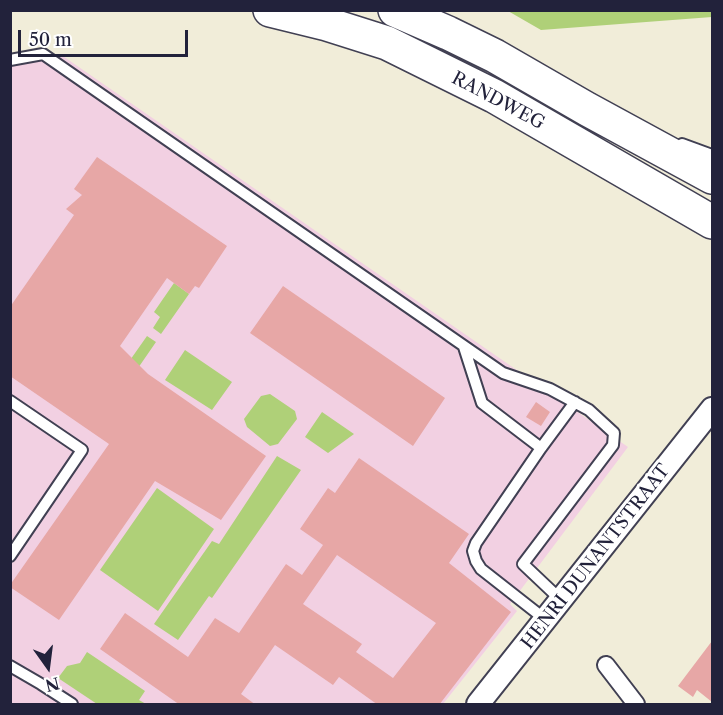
<!DOCTYPE html>
<style>
body{margin:0}
#map{position:relative;width:723px;height:715px;overflow:hidden;background:#f1edd9;font-family:"Libre Caslon Text",serif}
canvas{display:block}
.frame{position:absolute;inset:0;border:12px solid #22223b;pointer-events:none}
.north{position:absolute;left:18px;top:637px;width:60px;height:60px;-webkit-text-stroke:4px #fff;paint-order:stroke;rotate:166deg;font-size:16px;font-weight:700;line-height:24px;text-align:center;color:#22223b}
.north::after{content:'';display:block;margin:auto;width:21px;height:27px;background:#22223b;clip-path:polygon(50% 0,100% 100%,50% 72%,0 100%)}
.scale{position:absolute;left:18px;top:30px;width:170px;height:27px;box-sizing:border-box;border:3px solid #22223b;border-top:0;padding-left:8px;font-size:18px;line-height:21px;white-space:nowrap;color:#22223b;-webkit-text-stroke:4px #fff;paint-order:stroke}
</style>
<div id="map">
<canvas width="723" height="715"></canvas>
<div class="frame"></div>
<div class="north">N</div>
<div class="scale">50 m</div>
</div>
<script>
const ctx = document.querySelector('canvas').getContext('2d');
ctx.lineJoin = 'round';
function fillPath(path, color) { ctx.fillStyle = color; ctx.fill(path, 'evenodd'); }
const poly = rows => new Path2D(rows.map(r => 'M' + r).join(''));
function trace(path, color, width, dash) { ctx.strokeStyle = color; ctx.lineWidth = width; ctx.lineCap = dash ? 'butt' : 'round'; ctx.setLineDash(dash || []); ctx.stroke(path); }
function drawText(font, color, halo, rows, align = 'center') {
  ctx.font = font + ' "Libre Caslon Text",serif'; ctx.lineWidth = 6; ctx.setLineDash([]); ctx.textBaseline = 'middle'; ctx.strokeStyle = halo; ctx.fillStyle = color; for (const [text, x, y, turn = 0] of rows) {
    ctx.save(); ctx.translate(x, y); ctx.rotate((+turn || 0) * Math.PI / 180); ctx.textAlign = isNaN(turn) ? turn : align; if (halo) ctx.strokeText(text, 0, 0); ctx.fillText(text, 0, 0); ctx.restore();
  }
}
fillPath(poly([
 [60,54,628,447,510,604,517,611,443,704,11,704,10,60]
]), '#f2d0e2');
fillPath(poly([
 [712,10,712,17,541,30,508,11],
 [174,283,189,294,161,334,153,328,160,317,154,312],
 [147,336,156,342,127,384,121,373],
 [185,350,232,382,212,410,165,380],
 [270,394,295,411,297,419,278,444,270,446,247,427,244,419,261,396],
 [322,412,354,434,328,453,305,437],
 [277,456,301,470,212,598,209,596,178,640,154,624,212,541,219,544],
 [157,488,214,529,158,611,100,570],
 [87,652,145,691,139,700,146,704,97,704,58,678,67,666,80,663]
]), '#afd078');
fillPath(poly([
 [97,157,227,246,199,288,195,286,189,294,167,278,120,346,148,374,266,456,221,520,155,481,59,620,10,587,10,585,109,444,10,376,10,307,74,215,66,209,82,195,74,189],
 [283,286,445,398,413,446,250,333],
 [536,402,550,412,541,426,526,417],
 [359,458,469,534,449,563,511,612,439,705,378,705,339,677,333,685,275,645,241,694,256,705,180,705,100,649,125,613,188,657,215,618,239,633,286,564,302,575,323,545,300,529,328,488,335,493],
 [337,555,436,623,393,678,356,652,362,644,303,604],
 [712,641,712,702,697,690,693,697,678,686]
]), '#e7a7a6');
const service = poly([
 [10,60,43,54,503,373,550,389,589,410,614,433,613,445,523,564,561,600],
 [682,144,712,155],
 [464,347,482,403,541,448,476,543,473,551,476,561,481,569,546,620],
 [10,401,82,450,10,556],
 [541,448,575,402],
 [10,666,41,684,72,704]
]);
const pedestrian = poly([
 [606,665,636,704]
]);
const minor = poly([
 [478,704,712,409]
]);
const primary = poly([
 [270,10,327,24,387,43,494,96,712,222],
 [395,10,448,33,495,56,587,109,712,177]
]);
trace(service, '#414053', 14);
trace(pedestrian, '#414053', 20);
trace(minor, '#414053', 26);
trace(primary, '#414053', 36);
trace(service, '#fff', 10);
trace(pedestrian, '#fff', 16);
trace(minor, '#fff', 22);
trace(primary, '#fff', 33);
drawText('18px', '#22223b', '#fff', [
 ["RANDWEG",498,101,28],
 ["HENRI DUNANTSTRAAT",596,557,-52]
]);
</script>
